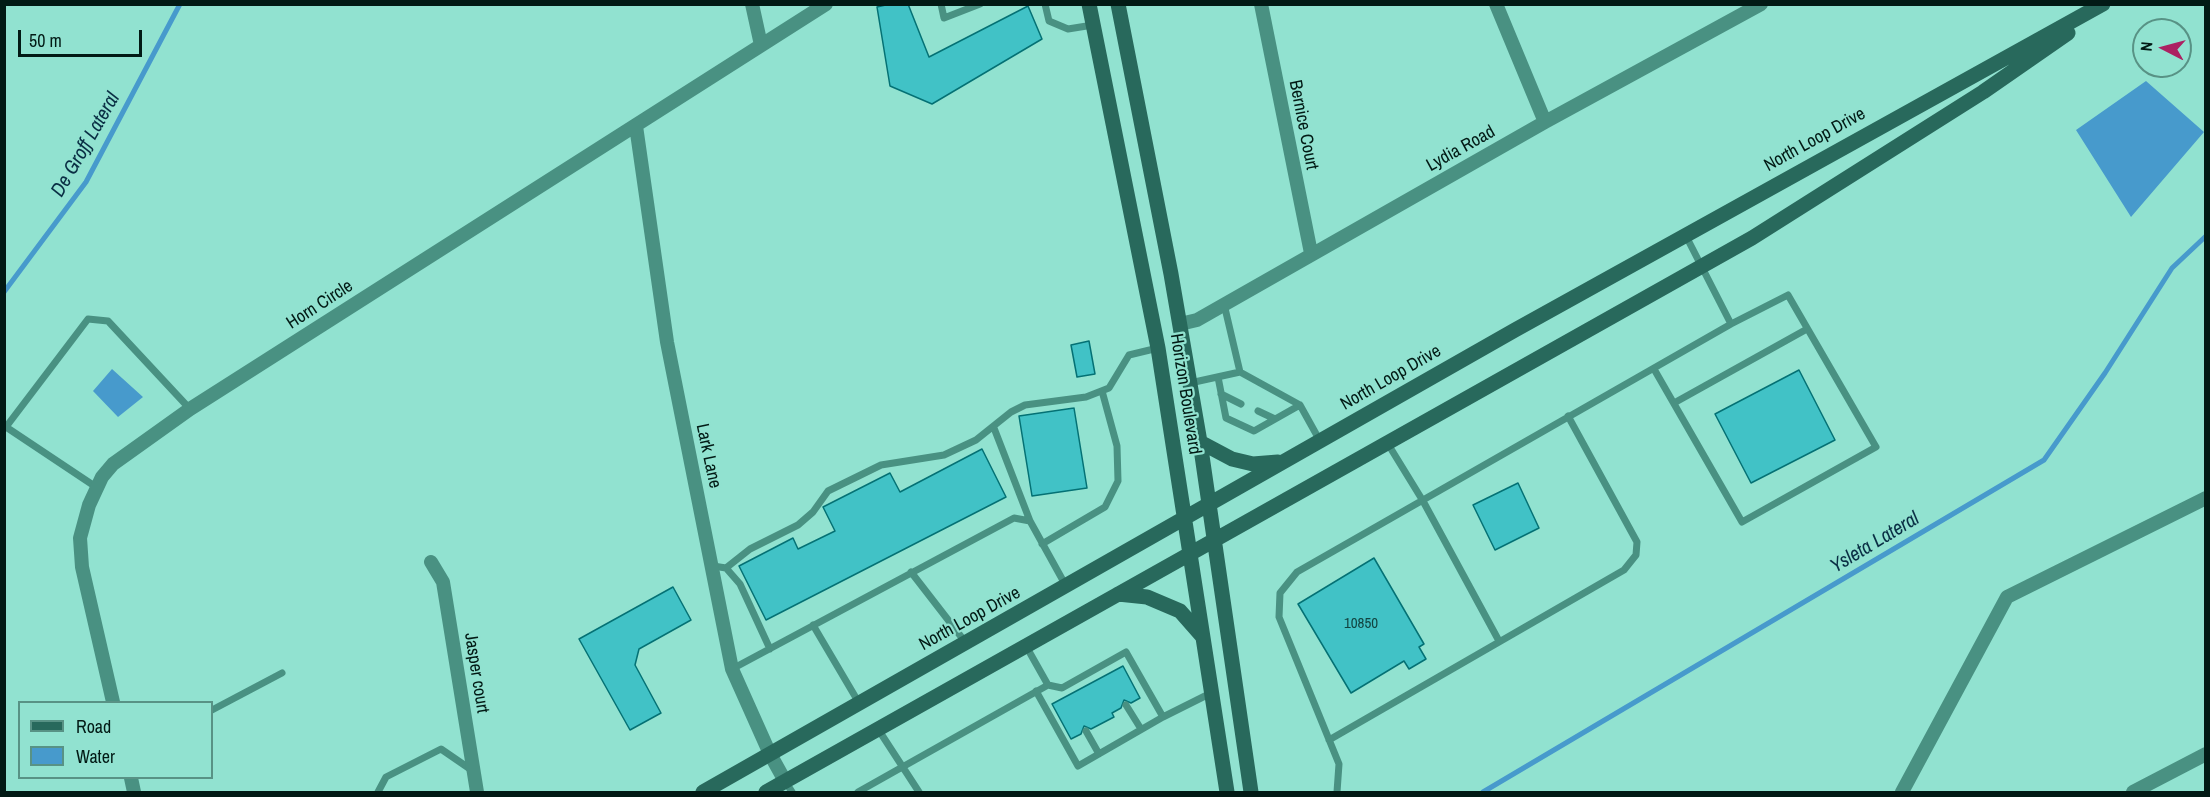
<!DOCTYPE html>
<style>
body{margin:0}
#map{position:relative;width:2210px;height:797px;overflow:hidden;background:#91e2d0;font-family:"Archivo Narrow",sans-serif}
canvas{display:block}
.frame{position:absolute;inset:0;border:6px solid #021a15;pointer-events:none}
.legend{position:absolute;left:18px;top:701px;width:195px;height:78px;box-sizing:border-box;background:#91e2d0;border:2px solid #589285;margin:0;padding:8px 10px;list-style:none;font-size:18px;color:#021a15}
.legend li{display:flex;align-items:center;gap:12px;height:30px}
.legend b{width:30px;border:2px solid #589285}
.north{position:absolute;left:2132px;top:18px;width:60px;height:60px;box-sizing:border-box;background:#91e2d0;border:2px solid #589285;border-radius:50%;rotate:276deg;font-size:16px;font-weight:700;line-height:24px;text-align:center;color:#021a15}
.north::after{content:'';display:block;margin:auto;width:21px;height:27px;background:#ac2162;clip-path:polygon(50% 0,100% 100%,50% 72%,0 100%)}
.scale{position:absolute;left:18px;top:30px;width:124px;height:27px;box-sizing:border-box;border:3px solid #021a15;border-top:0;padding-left:8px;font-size:18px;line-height:21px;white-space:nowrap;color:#021a15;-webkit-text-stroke:4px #91e2d0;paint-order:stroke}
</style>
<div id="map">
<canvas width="2210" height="797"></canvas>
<div class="frame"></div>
<ul class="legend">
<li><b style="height:8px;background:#28695c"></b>Road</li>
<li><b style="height:16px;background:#479acc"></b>Water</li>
</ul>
<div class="north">N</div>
<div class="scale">50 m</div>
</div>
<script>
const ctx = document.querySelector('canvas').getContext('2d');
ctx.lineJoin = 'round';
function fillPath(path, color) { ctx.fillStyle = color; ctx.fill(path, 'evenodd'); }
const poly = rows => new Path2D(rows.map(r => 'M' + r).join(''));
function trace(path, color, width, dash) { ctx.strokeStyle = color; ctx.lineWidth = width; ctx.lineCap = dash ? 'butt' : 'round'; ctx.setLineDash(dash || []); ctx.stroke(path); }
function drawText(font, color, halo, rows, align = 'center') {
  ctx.font = font + ' "Archivo Narrow",sans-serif'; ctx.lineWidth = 4.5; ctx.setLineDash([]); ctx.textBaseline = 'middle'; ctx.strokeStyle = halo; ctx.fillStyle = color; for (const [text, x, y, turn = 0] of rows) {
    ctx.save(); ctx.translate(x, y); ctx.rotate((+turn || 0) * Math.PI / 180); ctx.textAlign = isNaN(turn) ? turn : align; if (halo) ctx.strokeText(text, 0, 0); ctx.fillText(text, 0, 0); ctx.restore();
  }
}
fillPath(poly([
 [2146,81,2204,132,2131,217,2076,130],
 [112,369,143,397,118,417,93,391]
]), '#479acc');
trace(poly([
 [4,292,86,182,180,4],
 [1483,792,2044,460,2105,373,2172,268,2206,236]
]), '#479acc', 5);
const building = poly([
 [890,4,908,4,929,57,1028,6,1042,39,932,104,890,86,877,7,890,4],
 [1089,341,1095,374,1077,377,1071,345,1089,341],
 [1799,370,1835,440,1751,483,1715,414,1799,370],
 [1074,408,1087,488,1032,496,1019,416,1074,408],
 [982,449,1006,497,766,620,739,566,793,538,798,549,835,531,823,507,890,473,900,492,982,449],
 [1518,483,1539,528,1495,550,1473,505,1518,483],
 [1374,558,1424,644,1419,647,1426,659,1409,669,1404,661,1351,693,1298,604,1374,558],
 [673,587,691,620,639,649,635,665,661,713,630,730,579,639,673,587],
 [1123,666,1140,698,1131,703,1124,700,1121,708,1112,713,1114,717,1091,729,1084,726,1081,734,1071,739,1052,704,1123,666]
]);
fillPath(building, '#41c2c6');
trace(building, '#047174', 1.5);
trace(poly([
 [941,4,944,18,980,4],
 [1045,4,1049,21,1068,29,1093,25],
 [1224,304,1240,372,1300,405,1320,441],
 [1654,369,1742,522,1876,447,1788,295,1731,324],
 [1218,377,1226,418,1254,431,1300,405],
 [1190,383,1240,372],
 [1221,394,1241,404],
 [1674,403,1807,329],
 [1258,411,1275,419],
 [994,428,1030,521],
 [1388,444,1423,501,1499,641],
 [96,487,6,427,88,319,108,321,190,409],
 [1042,544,1105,507,1118,481,1117,446,1102,391],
 [713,566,726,568,740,584,770,649],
 [726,568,750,549,798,525,813,512,828,491,881,465,944,455,976,440,1011,412,1025,405,1086,397,1109,388,1129,355,1158,348],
 [911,572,966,643],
 [813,625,859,703],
 [732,669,1014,518,1030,521,1066,586],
 [1048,685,1062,688,1126,652,1163,717],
 [1036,691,1078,766,1163,717,1211,693],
 [1126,705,1141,729],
 [212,710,282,673],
 [878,729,919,792],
 [1086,731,1099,754],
 [1329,740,1624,570,1636,555,1637,542,1568,416],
 [785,781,792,792],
 [378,792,386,777,441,749,473,771],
 [858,792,1048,685,1026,646],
 [1337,792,1339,764,1279,617,1280,593,1297,572,1731,324,1686,236]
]), '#499182', 7);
trace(poly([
 [752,4,761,45],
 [1261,4,1311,253],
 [1496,4,1545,122],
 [636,126,667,342,732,669,770,754,785,781],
 [1180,324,1197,320,1545,122,1761,4],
 [431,562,443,582,477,792],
 [113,702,82,567,80,538,89,505,102,477,113,464,190,409,826,4],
 [131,778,134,792],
 [1902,792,2007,597,2206,498],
 [2133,792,2206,754]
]), '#499182', 14);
trace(poly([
 [1089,4,1158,348,1227,792],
 [1118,4,1171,274,1200,442,1251,792],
 [1200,442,1232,459,1253,464,1278,462],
 [1118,594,1147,597,1180,611,1202,636],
 [703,792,1515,330,2103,4],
 [766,792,1752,238,1983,92,2068,33]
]), '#28695c', 15);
drawText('15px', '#124441', null, [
 ["10850",1361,624]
]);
drawText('18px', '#021a15', '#91e2d0', [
 ["Bernice Court",1303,125,79],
 ["North Loop Drive",1815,140,-29],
 ["Lydia Road",1461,149,-29],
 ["Horn Circle",320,305,-33],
 ["North Loop Drive",1391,378,-30],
 ["Horizon Boulevard",1185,394,81],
 ["Lark Lane",708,456,78],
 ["North Loop Drive",970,619,-29],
 ["Jasper court",476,673,81]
]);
drawText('italic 20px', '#0a2f44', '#91e2d0', [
 ["De Groff Lateral",86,145,-60],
 ["Ysleta Lateral",1875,543,-31]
]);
</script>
